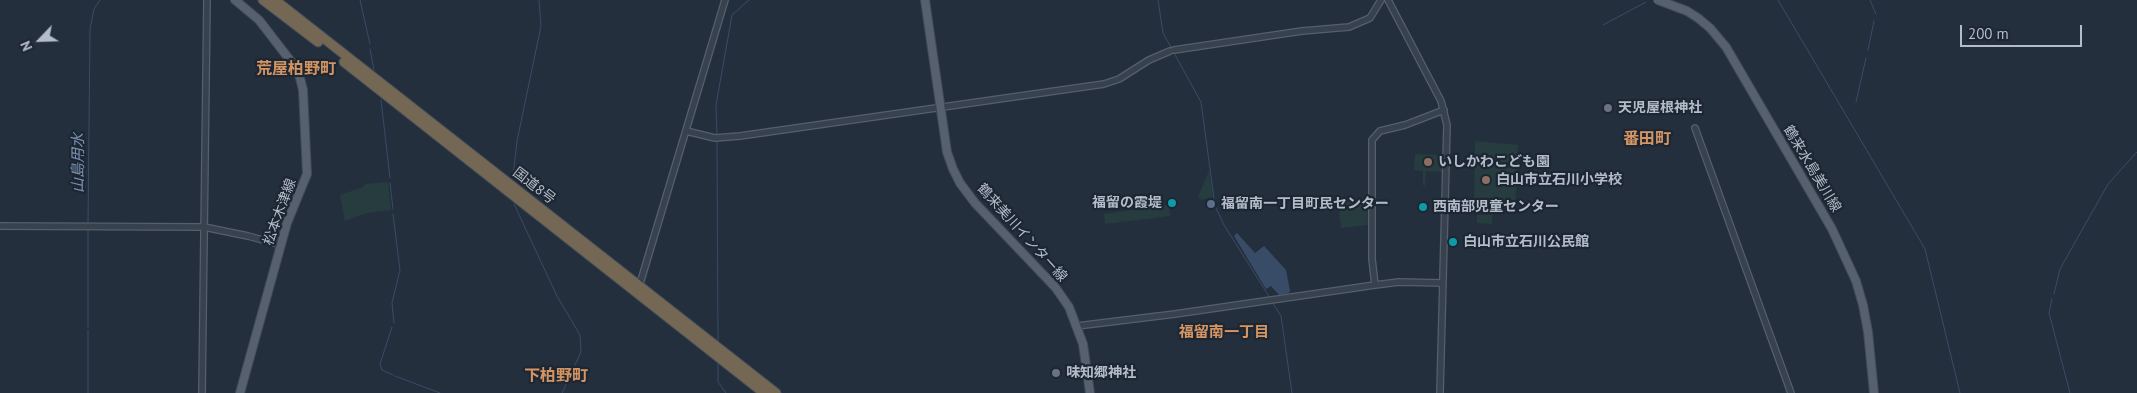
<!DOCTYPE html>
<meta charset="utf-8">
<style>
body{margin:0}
#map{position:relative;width:2137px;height:393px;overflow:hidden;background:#242f3e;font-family:"PT Sans",sans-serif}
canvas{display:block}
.north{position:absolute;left:15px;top:15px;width:50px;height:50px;-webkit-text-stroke:4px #1d2633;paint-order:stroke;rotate:246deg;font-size:14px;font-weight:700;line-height:20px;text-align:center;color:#b4bcc9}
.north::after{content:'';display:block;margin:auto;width:18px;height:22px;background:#b4bcc9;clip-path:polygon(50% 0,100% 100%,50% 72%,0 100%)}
.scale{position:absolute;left:1960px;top:25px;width:122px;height:22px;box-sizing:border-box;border:2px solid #b4bcc9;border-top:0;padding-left:6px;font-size:15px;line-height:18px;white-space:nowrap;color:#b4bcc9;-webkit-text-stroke:4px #1d2633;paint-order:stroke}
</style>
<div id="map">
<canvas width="2137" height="393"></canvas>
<div class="north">N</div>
<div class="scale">200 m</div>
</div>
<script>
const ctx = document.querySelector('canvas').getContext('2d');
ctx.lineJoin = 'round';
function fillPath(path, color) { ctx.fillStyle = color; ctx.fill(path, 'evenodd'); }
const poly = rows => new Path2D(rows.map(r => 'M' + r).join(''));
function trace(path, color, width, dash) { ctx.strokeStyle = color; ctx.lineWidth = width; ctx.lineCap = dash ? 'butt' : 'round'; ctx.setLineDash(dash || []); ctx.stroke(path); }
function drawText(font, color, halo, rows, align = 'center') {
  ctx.font = font + ' "PT Sans","Noto Sans JP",sans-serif'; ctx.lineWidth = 4.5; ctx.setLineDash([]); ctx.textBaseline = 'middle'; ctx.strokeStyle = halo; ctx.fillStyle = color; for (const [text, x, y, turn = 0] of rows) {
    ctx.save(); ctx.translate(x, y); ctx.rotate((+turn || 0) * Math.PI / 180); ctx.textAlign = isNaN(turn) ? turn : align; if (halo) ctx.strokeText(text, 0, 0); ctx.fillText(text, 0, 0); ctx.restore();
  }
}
fillPath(poly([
 [1475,141,1518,145,1515,210,1474,208],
 [1415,154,1442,155,1442,172,1426,171,1425,186,1423,185,1423,171,1414,170],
 [1209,171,1213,197,1201,200,1198,196],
 [388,182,391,210,367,213,345,221,340,195,363,187,365,184],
 [1367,199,1368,225,1341,228,1338,203],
 [1169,205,1170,216,1105,224,1104,214],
 [1477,215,1492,215,1492,224,1477,223]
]), '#263c3f');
fillPath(poly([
 [1237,233,1255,253,1264,246,1286,270,1290,291,1289,293,1279,295,1271,286,1266,289,1234,236]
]), '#394c67');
trace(poly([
 [360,0,370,44],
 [1158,0,1163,33,1172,49],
 [1778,0,1925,249,1960,393],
 [1870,0,1876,14],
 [1603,25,1646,2],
 [370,49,374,70],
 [1868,50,1874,21],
 [1174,53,1201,102,1215,206,1224,225,1270,298],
 [381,100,390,178],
 [1856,102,1866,58],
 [717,135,716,105,732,15,749,0],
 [717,141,718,342],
 [513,176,517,141,541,26,539,0],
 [390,183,393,209],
 [514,204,557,296,580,335,581,352,562,393],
 [393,214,400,270,392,303,394,323],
 [88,225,90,29,94,9,100,0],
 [2054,294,2060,269,2108,184,2137,152],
 [2052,299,2049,313,2070,393],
 [1272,302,1281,316,1292,393],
 [88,327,88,229],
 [392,327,380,364,382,370,393,375],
 [718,361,718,382,726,393],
 [395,376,440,393],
 [88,393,88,330]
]), '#394c67', 1);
const minor = poly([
 [1388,0,1441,101,1447,125,1440,393],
 [1174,50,1302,31,1349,27,1370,18,1381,0],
 [1695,128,1791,393],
 [686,131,715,138,740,136,1104,84,1119,79,1149,60,1170,51],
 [0,226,204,227,248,236,281,245],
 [1375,285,1372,259,1372,140,1380,131,1405,125,1444,110],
 [639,287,725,0],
 [1077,326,1175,314,1375,285,1399,282,1443,283],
 [202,393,207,0]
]);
const major = poly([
 [235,0,259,20,293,64,300,78,303,90,307,174,287,223,240,393],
 [925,0,947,152,953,169,960,183,975,203,1055,287,1069,307,1083,344,1090,393],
 [1658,0,1687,11,1698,18,1710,28,1726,47,1832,229,1856,281,1863,305,1868,332,1874,393]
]);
const highway = poly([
 [263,0,318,42],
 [275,0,776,393],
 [344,62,764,393]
]);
trace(minor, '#565f6c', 8);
trace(major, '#414a57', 10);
trace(highway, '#434c59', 11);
trace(minor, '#38414e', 5.5);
trace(major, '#56606e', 8);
trace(highway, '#746855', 9);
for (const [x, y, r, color] of [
 [1608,108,5,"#6b7280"],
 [1428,162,5,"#8d6e63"],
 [1486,180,5,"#8d6e63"],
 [1172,203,5,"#0f9aa8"],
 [1211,204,5,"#5c6f8a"],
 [1423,207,5,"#0f9aa8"],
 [1453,242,5,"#0f9aa8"],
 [1056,373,5,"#6b7280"]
]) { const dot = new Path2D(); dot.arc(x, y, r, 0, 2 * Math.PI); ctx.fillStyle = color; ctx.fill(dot); trace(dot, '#1d2633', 2); }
drawText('bold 14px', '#b4bcc9', '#1d2633', [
 ["天児屋根神社",1618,108],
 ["いしかわこども園",1438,162],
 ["白山市立石川小学校",1496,180],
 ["福留の霞堤",1162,203,"right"],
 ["福留南一丁目町民センター",1221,204],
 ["西南部児童センター",1433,207],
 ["白山市立石川公民館",1463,242],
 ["味知郷神社",1066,373]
], 'left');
drawText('14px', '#b4bcc9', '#1d2633', [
 ["鶴来水島美川線",1812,169,59],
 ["国道8号",534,186,38],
 ["松本木津線",280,212,-70],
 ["鶴来美川インター線",1022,233,48]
]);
drawText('italic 15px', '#7c92b1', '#1d2633', [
 ["山島用水",79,163,-90]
]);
drawText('bold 15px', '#d59563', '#1d2633', [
 ["福留南一丁目",1224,333]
]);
drawText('bold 16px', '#d59563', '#1d2633', [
 ["荒屋柏野町",296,69],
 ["番田町",1647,139],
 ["下柏野町",556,376]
]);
</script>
